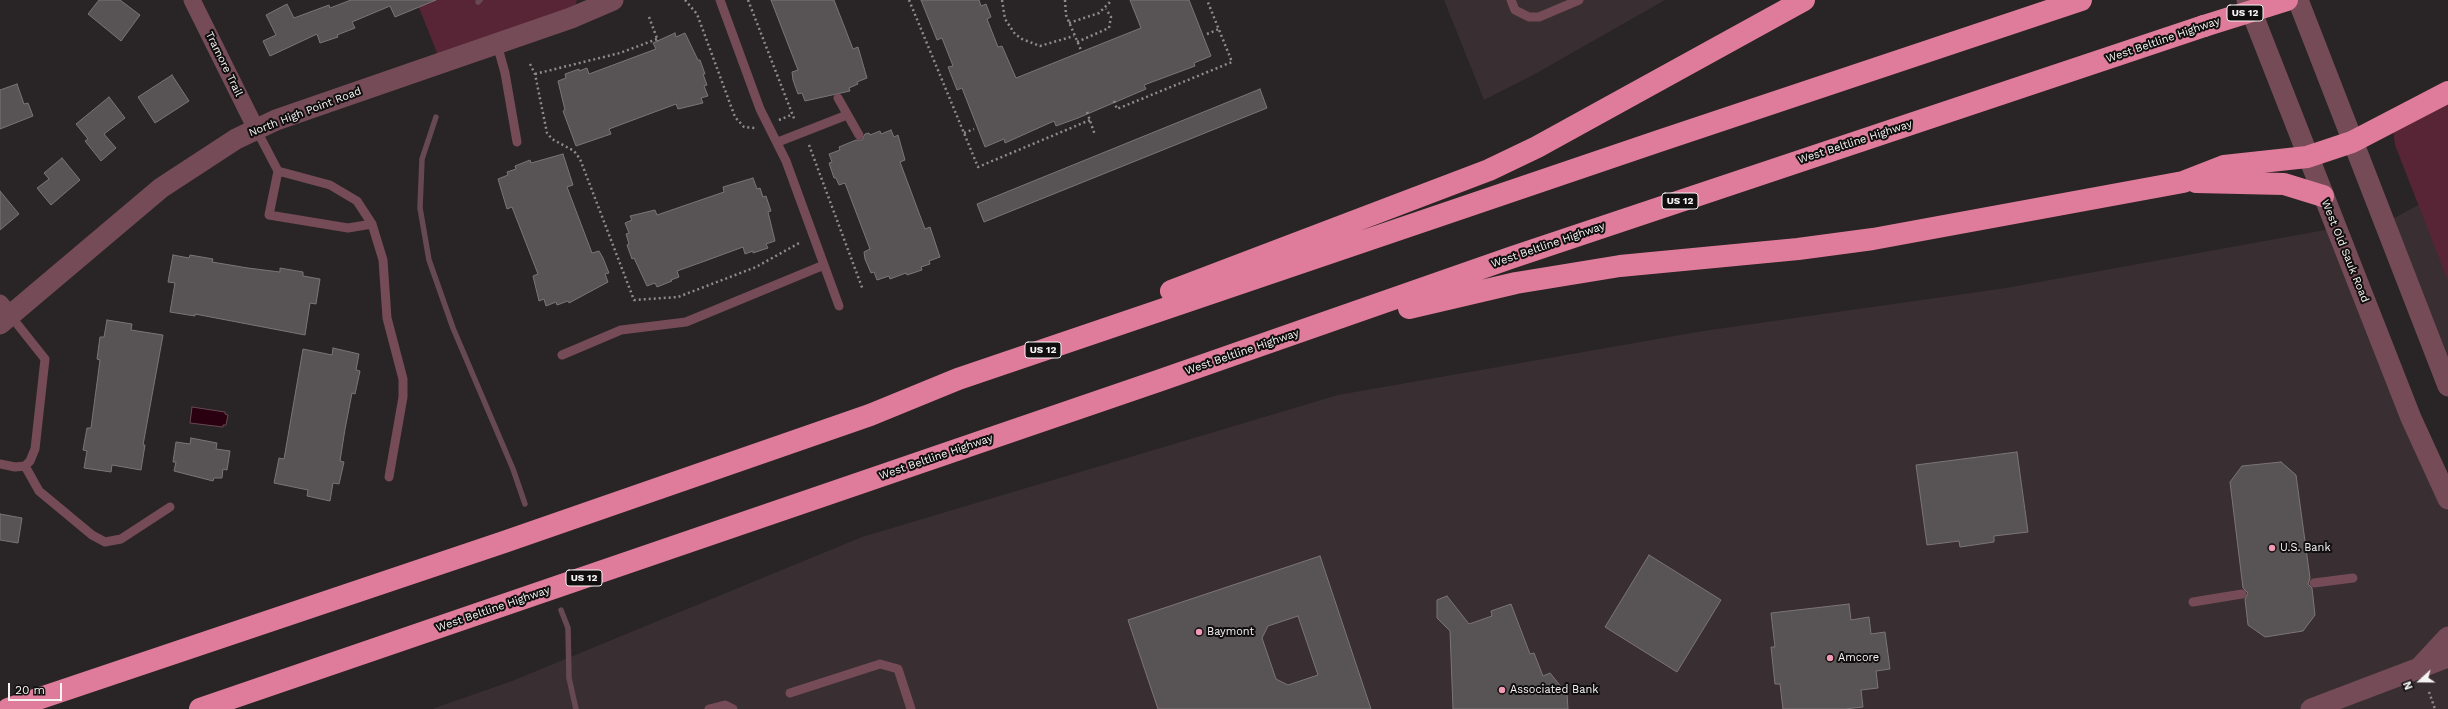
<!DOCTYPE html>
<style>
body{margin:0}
#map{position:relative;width:2448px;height:709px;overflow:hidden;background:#292425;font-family:"Work Sans",sans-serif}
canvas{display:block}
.north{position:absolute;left:2400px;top:661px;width:40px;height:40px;-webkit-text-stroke:3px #100e0e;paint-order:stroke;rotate:249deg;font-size:11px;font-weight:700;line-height:16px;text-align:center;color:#f6f3f4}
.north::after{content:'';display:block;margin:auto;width:14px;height:18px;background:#f6f3f4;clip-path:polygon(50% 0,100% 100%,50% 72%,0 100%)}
.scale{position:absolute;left:8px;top:683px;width:54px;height:18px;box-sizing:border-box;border:2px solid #f6f3f4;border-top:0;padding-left:5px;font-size:12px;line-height:14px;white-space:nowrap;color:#f6f3f4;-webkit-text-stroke:3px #100e0e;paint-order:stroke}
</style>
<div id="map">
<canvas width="2448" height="709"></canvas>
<div class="north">N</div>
<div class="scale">20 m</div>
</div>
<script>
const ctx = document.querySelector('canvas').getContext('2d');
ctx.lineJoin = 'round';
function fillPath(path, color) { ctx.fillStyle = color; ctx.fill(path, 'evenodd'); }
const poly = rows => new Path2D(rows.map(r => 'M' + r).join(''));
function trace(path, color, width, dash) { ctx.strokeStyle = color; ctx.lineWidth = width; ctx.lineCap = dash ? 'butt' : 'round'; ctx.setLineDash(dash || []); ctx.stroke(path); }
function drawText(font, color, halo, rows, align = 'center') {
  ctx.font = font + ' "Work Sans",sans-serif'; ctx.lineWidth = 4; ctx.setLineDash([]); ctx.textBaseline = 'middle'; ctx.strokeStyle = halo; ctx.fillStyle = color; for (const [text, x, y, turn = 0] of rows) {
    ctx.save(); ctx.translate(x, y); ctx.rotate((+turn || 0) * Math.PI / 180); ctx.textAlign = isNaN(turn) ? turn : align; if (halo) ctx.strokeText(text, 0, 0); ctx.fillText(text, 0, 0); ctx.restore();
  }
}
fillPath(poly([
 [1444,0,1665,0,1535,74,1484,100],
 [2448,189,2448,386,2385,223],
 [2336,228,2448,499,2448,709,432,709,512,681,862,537,1338,395,1703,331,2006,288]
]), '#392e31');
fillPath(poly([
 [416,0,577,0,571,18,441,63],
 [2448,92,2448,281,2395,145,2393,129]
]), '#582536');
const water = poly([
 [192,407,225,412,225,414,228,415,226,425,223,425,223,427,190,423,192,407]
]);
fillPath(water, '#2a0010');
trace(water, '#674954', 1);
trace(poly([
 [478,2,480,0],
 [436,117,422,159,420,208,429,260,453,328,513,469,525,504],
 [561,610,568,628,569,678,576,709]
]), '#674954', 5.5);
const building = poly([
 [99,0,120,0,140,15,121,41,88,14,99,0],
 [351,0,436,0,395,17,390,6,352,22,355,28,337,35,338,37,320,43,317,34,270,56,263,41,276,35,266,15,287,4,294,18,329,5,330,8,351,0],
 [771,0,834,0,853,49,858,47,867,78,857,82,858,84,849,88,850,91,805,101,802,93,798,94,793,80,792,72,798,70,771,0],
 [921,0,979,0,981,6,986,4,991,17,987,19,998,47,1002,46,1016,78,1141,28,1130,0,1189,0,1211,56,1194,63,1195,66,1144,85,1146,89,1078,118,1056,126,1054,121,1005,143,1004,139,985,147,962,88,957,90,948,67,953,66,942,38,937,40,921,0],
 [675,33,676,37,685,33,698,60,700,60,705,74,703,74,707,85,704,86,708,96,701,98,703,103,678,109,676,104,609,129,611,134,576,146,563,111,565,110,558,81,566,78,565,74,579,69,579,71,587,68,589,74,656,49,653,43,675,33],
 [172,75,189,101,155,123,138,97,172,75],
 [17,84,24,104,28,103,33,116,0,129,0,90,17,84],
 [1260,89,1267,108,984,222,977,204,1260,89],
 [109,97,125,118,104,134,116,148,101,161,85,141,88,139,76,124,109,97],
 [891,130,894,137,898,135,905,160,900,162,925,229,930,227,940,257,929,261,930,264,921,267,922,270,907,275,906,273,890,279,889,276,877,280,874,272,871,273,865,259,864,252,870,249,845,183,839,185,836,178,834,178,829,163,832,162,829,154,840,150,839,147,856,140,862,140,865,134,869,133,870,135,880,131,881,134,891,130],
 [563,154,573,185,567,187,592,253,599,251,603,258,609,273,605,274,608,282,569,303,568,301,557,305,556,302,546,306,544,299,539,301,533,276,538,274,512,207,507,209,498,179,508,175,507,172,516,169,515,166,530,160,531,163,563,154],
 [62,158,80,180,51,205,37,188,49,179,44,173,62,158],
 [753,178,757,189,760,188,763,197,766,196,771,211,768,212,775,241,766,244,768,248,753,253,753,251,745,254,743,247,705,261,677,271,679,277,671,280,672,281,657,287,655,283,647,286,634,258,632,259,627,245,629,244,626,234,629,233,625,223,632,220,630,216,655,210,657,215,724,192,723,187,753,178],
 [0,191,19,214,0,230,0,191],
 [173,255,189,258,190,255,213,259,212,262,248,268,280,272,280,268,303,272,303,276,320,279,316,304,310,303,305,335,195,314,195,316,170,312,175,283,168,282,173,255],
 [107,320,132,324,131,330,163,335,143,445,145,445,141,470,112,465,111,472,84,468,87,451,83,450,87,428,91,428,100,360,97,359,100,337,104,337,107,320],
 [333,348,359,354,356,370,360,371,355,394,352,393,345,429,340,461,344,462,339,484,333,483,330,501,307,496,308,490,274,483,279,458,284,459,303,349,332,355,333,348],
 [191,438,217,443,216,449,230,451,227,470,223,469,222,478,214,478,213,481,174,471,176,462,173,462,176,442,190,444,191,438],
 [2017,452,2028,532,1994,536,1994,542,1960,547,1959,541,1927,545,1916,465,2017,452],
 [2281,462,2296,475,2310,578,2308,584,2312,588,2315,615,2303,631,2265,637,2248,625,2245,599,2248,593,2243,588,2230,482,2242,466,2281,462],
 [0,514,22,518,18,543,0,540,0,514],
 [1649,555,1721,600,1677,672,1605,627,1649,555],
 [1320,556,1371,709,1158,709,1128,620,1320,556],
 [1298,616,1318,675,1288,685,1276,679,1262,638,1268,626,1298,616],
 [1447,596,1469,624,1492,616,1491,611,1511,604,1530,654,1534,653,1543,676,1550,673,1567,694,1568,709,1453,709,1450,631,1437,618,1437,600,1447,596],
 [1849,604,1851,620,1869,617,1871,634,1885,632,1890,669,1876,671,1878,688,1861,690,1863,707,1845,709,1783,709,1780,684,1775,684,1771,647,1775,647,1771,613,1849,604]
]);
fillPath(building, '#585354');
trace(building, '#7b7576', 1);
trace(poly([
 [685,0,697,14,735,117,744,127,755,128],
 [748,0,795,121],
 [909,0,978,167,1090,120],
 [1002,0,1005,19,1015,34,1022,39,1040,46,1074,36],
 [1065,0,1066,15,1081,50],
 [649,17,658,41],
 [1069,23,1099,13,1112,0],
 [1207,34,1219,29],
 [1077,42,1109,28,1111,17,1106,9],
 [530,64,535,74,547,133,552,139,574,151,580,159,634,300,678,297,756,267,801,242],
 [535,74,620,53,657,39],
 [1114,101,1117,109,1232,62,1207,0],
 [1087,112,1095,135],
 [779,120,791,115],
 [964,133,974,129],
 [809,145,863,290],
 [2429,692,2435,709]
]), '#8f8b8c', 2.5, [2, 3]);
trace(poly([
 [720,0,760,109,786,161,839,306],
 [1511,0,1515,10,1529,17,1539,17,1579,0],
 [497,44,505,73,517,142],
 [838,98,859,135],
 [256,129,278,171,330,185,357,201,372,224,383,260,387,318,403,379,403,397,389,477],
 [778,142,847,115],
 [278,171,269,215,348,228,372,224],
 [562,355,621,330,686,322,824,265],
 [0,464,15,467,25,466,30,461,35,449,45,359,10,315],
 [25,466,39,491,92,535,105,542,121,539,170,507],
 [2314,583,2353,578],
 [2193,602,2242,594],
 [790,693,880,664,898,669,911,709],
 [709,709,725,705,733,709]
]), '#744b57', 9);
trace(poly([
 [192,0,256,129],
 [0,303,10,315]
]), '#744b57', 17);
trace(poly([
 [2247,0,2411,418,2448,499],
 [2298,0,2448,386],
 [0,324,161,188,236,139,276,120,571,18,613,0],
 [2422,665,2448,637],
 [2311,709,2448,657]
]), '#744b57', 21);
trace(poly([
 [2196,182,2284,184,2323,196],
 [1171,291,1489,170,1537,147,1804,0],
 [1409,308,1516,283,1620,266,1798,249,1873,239,2183,182,2224,166,2307,157,2352,142,2448,92],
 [8,709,504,542,870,415,958,379,1659,141,2081,0],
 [200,709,1158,381,1513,257,2204,26]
]), '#e07c9b', 22);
trace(poly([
 [2204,26,2287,0]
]), '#e07c9b', 22);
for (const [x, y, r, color] of [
 [2272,548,4,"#f19ab3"],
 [1199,632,4,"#f19ab3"],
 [1830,658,4,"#f19ab3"],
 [1502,690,4,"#f19ab3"]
]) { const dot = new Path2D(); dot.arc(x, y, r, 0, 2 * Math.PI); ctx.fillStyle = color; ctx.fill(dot); trace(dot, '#100e0e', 1.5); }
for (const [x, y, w] of [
 [2245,13,36],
 [1680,201,36],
 [1043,350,36],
 [584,578,36]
]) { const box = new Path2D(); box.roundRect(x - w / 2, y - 8, w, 16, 3); ctx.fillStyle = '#100e0e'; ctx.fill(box); trace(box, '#f6f3f4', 1); }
drawText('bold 10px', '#f6f3f4', null, [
 ["US 12",2245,13],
 ["US 12",1680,201],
 ["US 12",1043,350],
 ["US 12",584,578]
]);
drawText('11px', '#f6f3f4', '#100e0e', [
 ["West Beltline Highway",2163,40,-19],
 ["Tramore Trail",224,64,64],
 ["North High Point Road",305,112,-21],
 ["West Beltline Highway",1855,142,-18],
 ["West Beltline Highway",1548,245,-19],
 ["West Old Sauk Road",2345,251,68],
 ["West Beltline Highway",1242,352,-19],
 ["West Beltline Highway",936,457,-19],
 ["West Beltline Highway",493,609,-19]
]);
drawText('11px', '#f6f3f4', '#100e0e', [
 ["U.S. Bank",2280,548],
 ["Baymont",1207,632],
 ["Amcore",1838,658],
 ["Associated Bank",1510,690]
], 'left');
</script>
